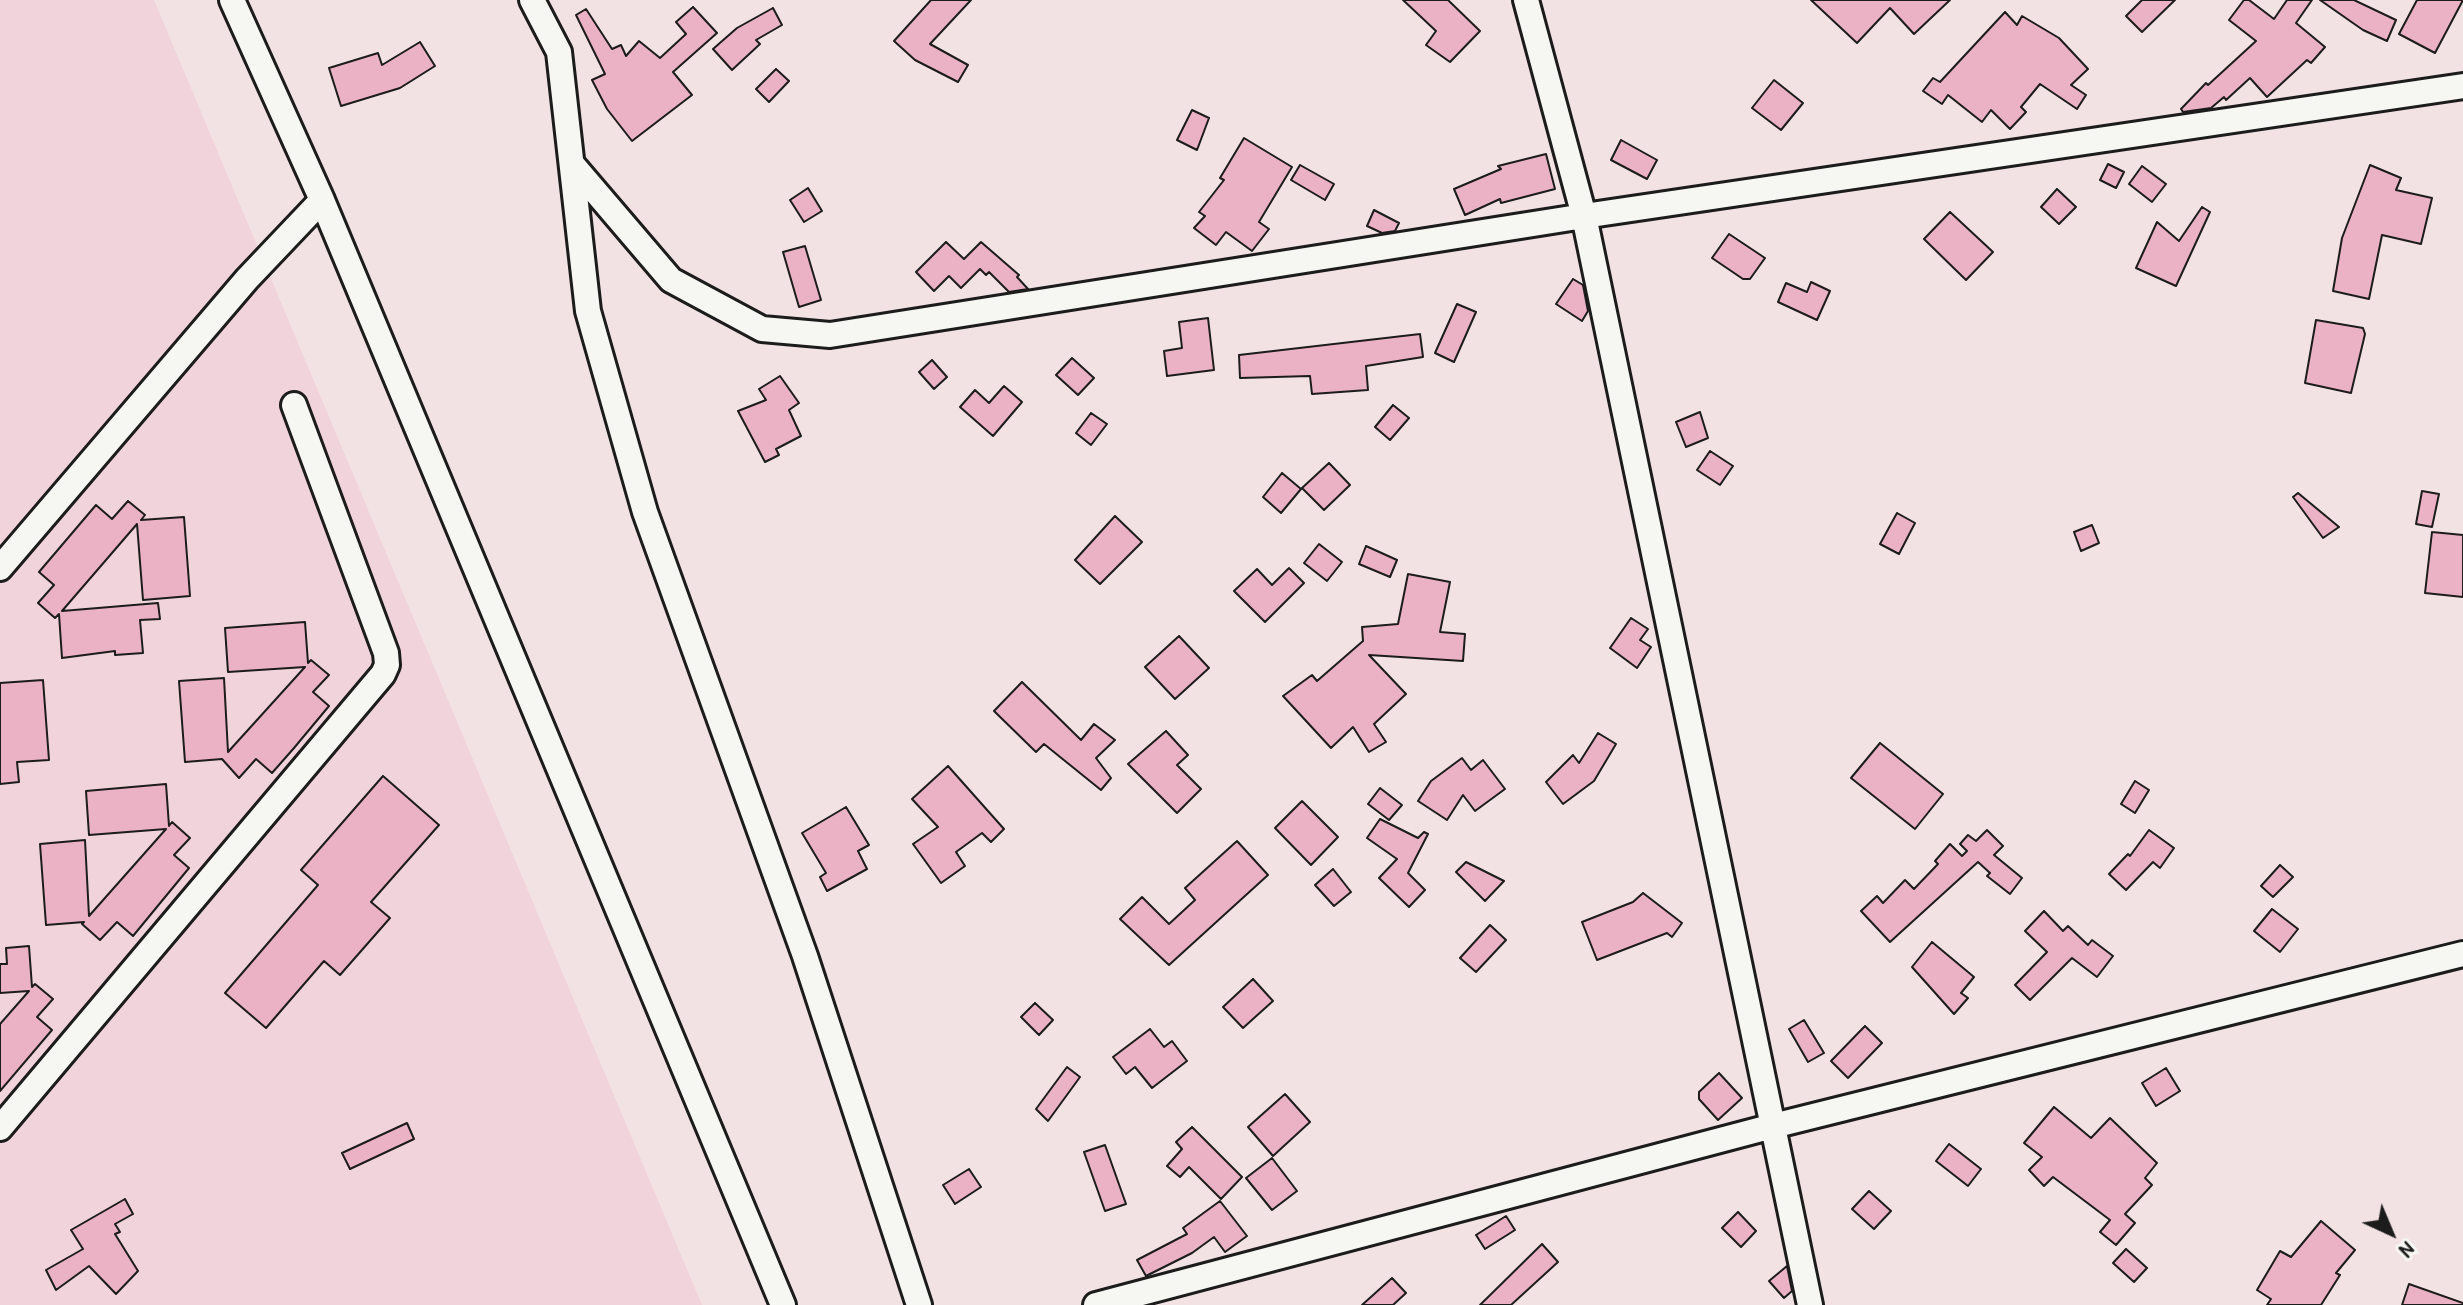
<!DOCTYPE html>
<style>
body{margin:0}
#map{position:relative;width:2463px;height:1305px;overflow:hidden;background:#f3e2e4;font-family:"Patrick Hand",sans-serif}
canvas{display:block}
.north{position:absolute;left:2351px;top:1193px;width:80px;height:80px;-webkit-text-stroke:6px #f6f6f2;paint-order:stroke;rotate:136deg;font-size:22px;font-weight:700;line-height:32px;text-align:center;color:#1c1c1c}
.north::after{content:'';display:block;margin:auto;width:28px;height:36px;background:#1c1c1c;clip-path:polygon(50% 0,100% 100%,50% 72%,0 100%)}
</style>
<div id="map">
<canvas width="2463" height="1305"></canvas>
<div class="north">N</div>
</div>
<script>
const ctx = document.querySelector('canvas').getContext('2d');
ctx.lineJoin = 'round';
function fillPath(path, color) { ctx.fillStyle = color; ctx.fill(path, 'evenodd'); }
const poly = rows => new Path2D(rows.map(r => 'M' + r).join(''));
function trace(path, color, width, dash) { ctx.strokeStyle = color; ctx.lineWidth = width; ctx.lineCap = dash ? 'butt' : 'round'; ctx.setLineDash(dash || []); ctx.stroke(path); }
fillPath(poly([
 [0,0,154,0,702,1305,0,1305]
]), '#f1d4db');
const building = poly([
 [931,0,971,0,930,44,968,65,958,82,915,60,894,41,931,0],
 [1403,0,1448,0,1480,31,1450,62,1426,45,1436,31,1403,0],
 [1811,0,1950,0,1914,34,1890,8,1857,43,1811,0],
 [2142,0,2175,0,2142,32,2126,16,2142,0],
 [2244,0,2249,0,2274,19,2287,0,2312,0,2296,23,2325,47,2311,63,2307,60,2267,97,2250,78,2226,100,2224,97,2211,108,2183,112,2181,109,2206,83,2208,85,2256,41,2229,20,2244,0],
 [2320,0,2354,0,2396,20,2387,41,2363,30,2320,0],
 [2417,0,2463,0,2435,53,2399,34,2417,0],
 [693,7,717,33,673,72,692,95,632,141,607,109,592,80,605,74,576,15,586,9,612,49,621,45,626,56,639,41,660,58,686,34,676,22,693,7],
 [773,8,782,25,756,40,760,44,732,70,713,49,737,28,773,8],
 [2005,12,2017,25,2022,16,2059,38,2088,69,2071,85,2086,95,2077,109,2040,84,2021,107,2026,112,2010,129,1991,110,1982,122,1948,95,1942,104,1923,91,1933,78,1940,82,2005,12],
 [420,42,435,66,400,88,341,106,329,68,378,53,382,65,420,42],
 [776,69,789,81,769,102,756,89,776,69],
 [1774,80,1803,103,1781,130,1752,108,1774,80],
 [1192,110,1209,118,1197,150,1177,140,1192,110],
 [1244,138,1292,167,1259,222,1269,229,1252,251,1226,232,1216,245,1194,228,1205,216,1199,212,1224,180,1220,178,1244,138],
 [1621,140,1657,160,1647,179,1611,160,1621,140],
 [1546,154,1555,189,1501,203,1500,199,1465,215,1454,189,1501,169,1498,166,1546,154],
 [2108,164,2124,172,2116,188,2100,180,2108,164],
 [1300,165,1334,184,1325,200,1291,180,1300,165],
 [2370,165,2401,178,2396,190,2432,198,2421,244,2382,235,2369,299,2333,291,2342,238,2370,165],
 [2142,166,2166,184,2152,202,2129,184,2142,166],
 [808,188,822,211,804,222,790,200,808,188],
 [2057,189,2076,207,2059,224,2041,207,2057,189],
 [2202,207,2210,212,2176,286,2136,268,2157,222,2179,241,2202,207],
 [1374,210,1399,223,1395,231,1382,233,1367,226,1374,210],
 [1950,212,1993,252,1966,280,1924,239,1950,212],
 [1729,234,1765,258,1750,279,1743,279,1712,258,1729,234],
 [946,242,964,259,981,242,1019,275,1017,277,1028,289,1009,292,989,272,986,275,980,269,961,288,949,276,934,291,916,272,946,242],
 [805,246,821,300,799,307,783,252,805,246],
 [1573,279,1583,285,1588,311,1582,321,1556,304,1573,279],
 [1811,282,1830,291,1817,320,1778,302,1786,283,1807,292,1811,282],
 [1457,304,1476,312,1454,362,1435,353,1457,304],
 [1208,318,1214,370,1167,376,1164,351,1182,348,1179,322,1208,318],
 [2316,320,2363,328,2365,334,2351,393,2305,383,2316,320],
 [1420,334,1423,357,1366,366,1368,390,1312,394,1310,376,1240,378,1239,355,1420,334],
 [1072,358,1094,378,1078,395,1056,375,1072,358],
 [932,360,947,377,934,389,919,372,932,360],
 [780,376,799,403,789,410,801,436,776,449,779,455,765,462,738,411,766,400,759,389,780,376],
 [1004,386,1022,402,993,436,960,407,975,390,989,403,1004,386],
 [1393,405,1409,418,1390,440,1375,427,1393,405],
 [1700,412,1708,438,1686,447,1676,422,1700,412],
 [1091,413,1107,424,1091,445,1076,433,1091,413],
 [1710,451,1733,466,1720,485,1697,470,1710,451],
 [1329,463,1350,485,1324,510,1302,488,1329,463],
 [1282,473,1301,489,1281,513,1263,497,1282,473],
 [2422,491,2439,494,2432,527,2416,524,2422,491],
 [2298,493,2339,527,2323,538,2293,497,2298,493],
 [128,501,145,515,141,520,184,517,190,596,143,600,137,524,62,611,158,603,160,619,140,620,143,653,115,655,115,651,62,658,59,614,55,618,38,603,54,585,39,572,96,505,112,519,128,501],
 [1897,513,1915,523,1899,554,1880,544,1897,513],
 [1115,516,1142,542,1100,584,1075,560,1115,516],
 [2092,525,2099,543,2081,551,2074,532,2092,525],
 [2432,532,2463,535,2463,597,2425,593,2432,532],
 [1319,544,1342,562,1327,581,1304,563,1319,544],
 [1366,546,1397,560,1390,577,1359,564,1366,546],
 [1289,568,1304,583,1265,622,1234,591,1257,569,1272,585,1289,568],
 [1408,574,1450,582,1440,632,1465,634,1463,661,1369,655,1406,694,1374,724,1386,742,1369,752,1353,727,1331,748,1283,696,1312,675,1317,681,1363,641,1362,627,1398,624,1408,574],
 [1631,618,1648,629,1640,640,1651,647,1637,668,1610,648,1631,618],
 [305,622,308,663,311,660,329,675,313,692,329,706,294,748,272,773,256,759,239,778,222,759,185,762,179,681,224,678,228,752,305,667,228,672,225,628,305,622],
 [1179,636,1209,668,1175,699,1145,667,1179,636],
 [43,680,49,760,17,762,19,782,0,784,0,683,43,680],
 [1022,682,1081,740,1094,724,1115,740,1096,758,1111,778,1101,790,1044,744,1036,752,994,711,1022,682],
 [1166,731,1188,755,1177,765,1201,789,1177,813,1128,764,1166,731],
 [1598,733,1616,744,1594,781,1563,804,1546,782,1573,755,1579,763,1598,733],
 [1880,743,1943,794,1915,829,1851,778,1880,743],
 [1462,758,1471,770,1483,760,1505,789,1475,811,1463,795,1447,820,1418,801,1431,781,1462,758],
 [948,766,1004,829,991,842,982,833,956,852,965,866,941,883,913,844,938,827,912,799,948,766],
 [383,776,439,825,371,902,390,918,340,975,324,961,266,1028,225,993,318,885,301,870,383,776],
 [2135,781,2149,790,2135,813,2121,804,2135,781],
 [166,784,169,826,172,822,190,838,174,855,189,868,133,936,117,922,100,940,82,924,84,922,46,925,40,844,85,840,89,916,166,829,89,835,86,791,166,784],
 [1380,788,1402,805,1389,820,1368,804,1380,788],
 [1302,801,1338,837,1311,865,1275,828,1302,801],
 [846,807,869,845,858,851,867,869,827,891,820,877,826,873,802,833,846,807],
 [1380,819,1418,838,1424,832,1428,834,1408,873,1425,890,1409,907,1379,878,1397,859,1367,838,1380,819],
 [1987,830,2003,846,1994,855,2022,878,2010,894,1987,876,1990,873,1978,862,1890,942,1861,911,1877,896,1883,903,1905,880,1914,889,1938,864,1935,861,1950,844,1962,856,1967,851,1960,844,1968,835,1976,841,1987,830],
 [2149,830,2174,848,2160,868,2153,862,2126,890,2109,874,2128,854,2130,856,2149,830],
 [1237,841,1268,875,1169,965,1120,919,1142,897,1169,924,1195,900,1185,888,1237,841],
 [1466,862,1504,881,1485,901,1456,872,1466,862],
 [2280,865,2293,877,2273,897,2261,886,2280,865],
 [1333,869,1351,892,1334,906,1315,885,1333,869],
 [1643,893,1682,923,1672,937,1667,933,1597,960,1582,922,1633,902,1643,893],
 [2272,909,2298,929,2280,952,2254,931,2272,909],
 [2044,911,2063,931,2068,926,2088,945,2092,940,2113,956,2097,977,2072,958,2030,1000,2015,985,2047,952,2025,931,2044,911],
 [1490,925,1506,940,1476,972,1460,958,1490,925],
 [1932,942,1974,977,1961,993,1968,998,1954,1014,1912,967,1932,942],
 [29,946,32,987,35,984,53,999,37,1017,52,1030,0,1091,0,1024,29,991,0,993,0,964,7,964,6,948,29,946],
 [1253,979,1273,1001,1243,1028,1223,1007,1253,979],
 [1035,1003,1053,1020,1039,1035,1021,1017,1035,1003],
 [1804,1020,1824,1053,1808,1062,1789,1029,1804,1020],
 [1865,1026,1882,1043,1848,1078,1831,1061,1865,1026],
 [1150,1029,1164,1047,1172,1041,1187,1061,1152,1088,1135,1067,1126,1074,1113,1057,1150,1029],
 [1067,1067,1080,1077,1048,1121,1036,1109,1067,1067],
 [2166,1068,2180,1091,2156,1106,2142,1083,2166,1068],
 [1719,1073,1742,1098,1718,1120,1699,1099,1699,1092,1719,1073],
 [1285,1094,1310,1122,1273,1156,1248,1127,1285,1094],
 [2054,1107,2091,1138,2110,1118,2157,1163,2145,1178,2152,1185,2125,1214,2135,1223,2116,1245,2100,1232,2110,1220,2053,1177,2044,1186,2029,1170,2042,1157,2024,1143,2054,1107],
 [407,1123,414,1139,350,1169,342,1153,407,1123],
 [1192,1127,1242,1177,1221,1199,1189,1167,1180,1177,1167,1166,1182,1149,1176,1142,1192,1127],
 [1949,1144,1981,1169,1968,1186,1936,1161,1949,1144],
 [1105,1145,1126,1204,1105,1211,1084,1152,1105,1145],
 [1272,1158,1297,1191,1272,1210,1246,1178,1272,1158],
 [969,1169,981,1187,955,1204,943,1185,969,1169],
 [1869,1191,1891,1211,1874,1229,1852,1209,1869,1191],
 [125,1199,133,1214,115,1224,120,1232,115,1234,138,1271,116,1294,89,1266,56,1290,46,1270,83,1249,71,1230,125,1199],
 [1220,1201,1247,1236,1225,1252,1214,1237,1192,1253,1146,1276,1137,1260,1187,1234,1183,1228,1220,1201],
 [1738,1212,1756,1231,1741,1247,1722,1228,1738,1212],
 [1506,1216,1515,1230,1485,1249,1476,1235,1506,1216],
 [2321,1221,2355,1250,2336,1273,2340,1275,2321,1305,2267,1305,2271,1299,2257,1290,2280,1251,2291,1257,2321,1221],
 [1542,1244,1558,1262,1511,1305,1480,1305,1542,1244],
 [2126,1249,2147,1268,2134,1282,2113,1263,2126,1249],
 [1787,1266,1792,1291,1784,1298,1769,1281,1787,1266],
 [1392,1278,1406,1293,1393,1305,1362,1305,1392,1278],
 [2409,1284,2463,1303,2463,1305,2402,1305,2409,1284]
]);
fillPath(building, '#ebb2c5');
trace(building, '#1c1c1c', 2);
const minor = poly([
 [232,0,322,200,783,1305],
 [532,0,559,52,588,311,645,512,805,956,919,1305],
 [1526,0,1584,216,1810,1305],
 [572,164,671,280,762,329,830,335,1584,216,2463,86],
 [0,568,247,279,322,200],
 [0,1128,383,674,387,665,386,653,294,405],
 [1096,1305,1773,1126,2463,954]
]);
trace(minor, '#1c1c1c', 30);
trace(minor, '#f6f6f2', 24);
</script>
